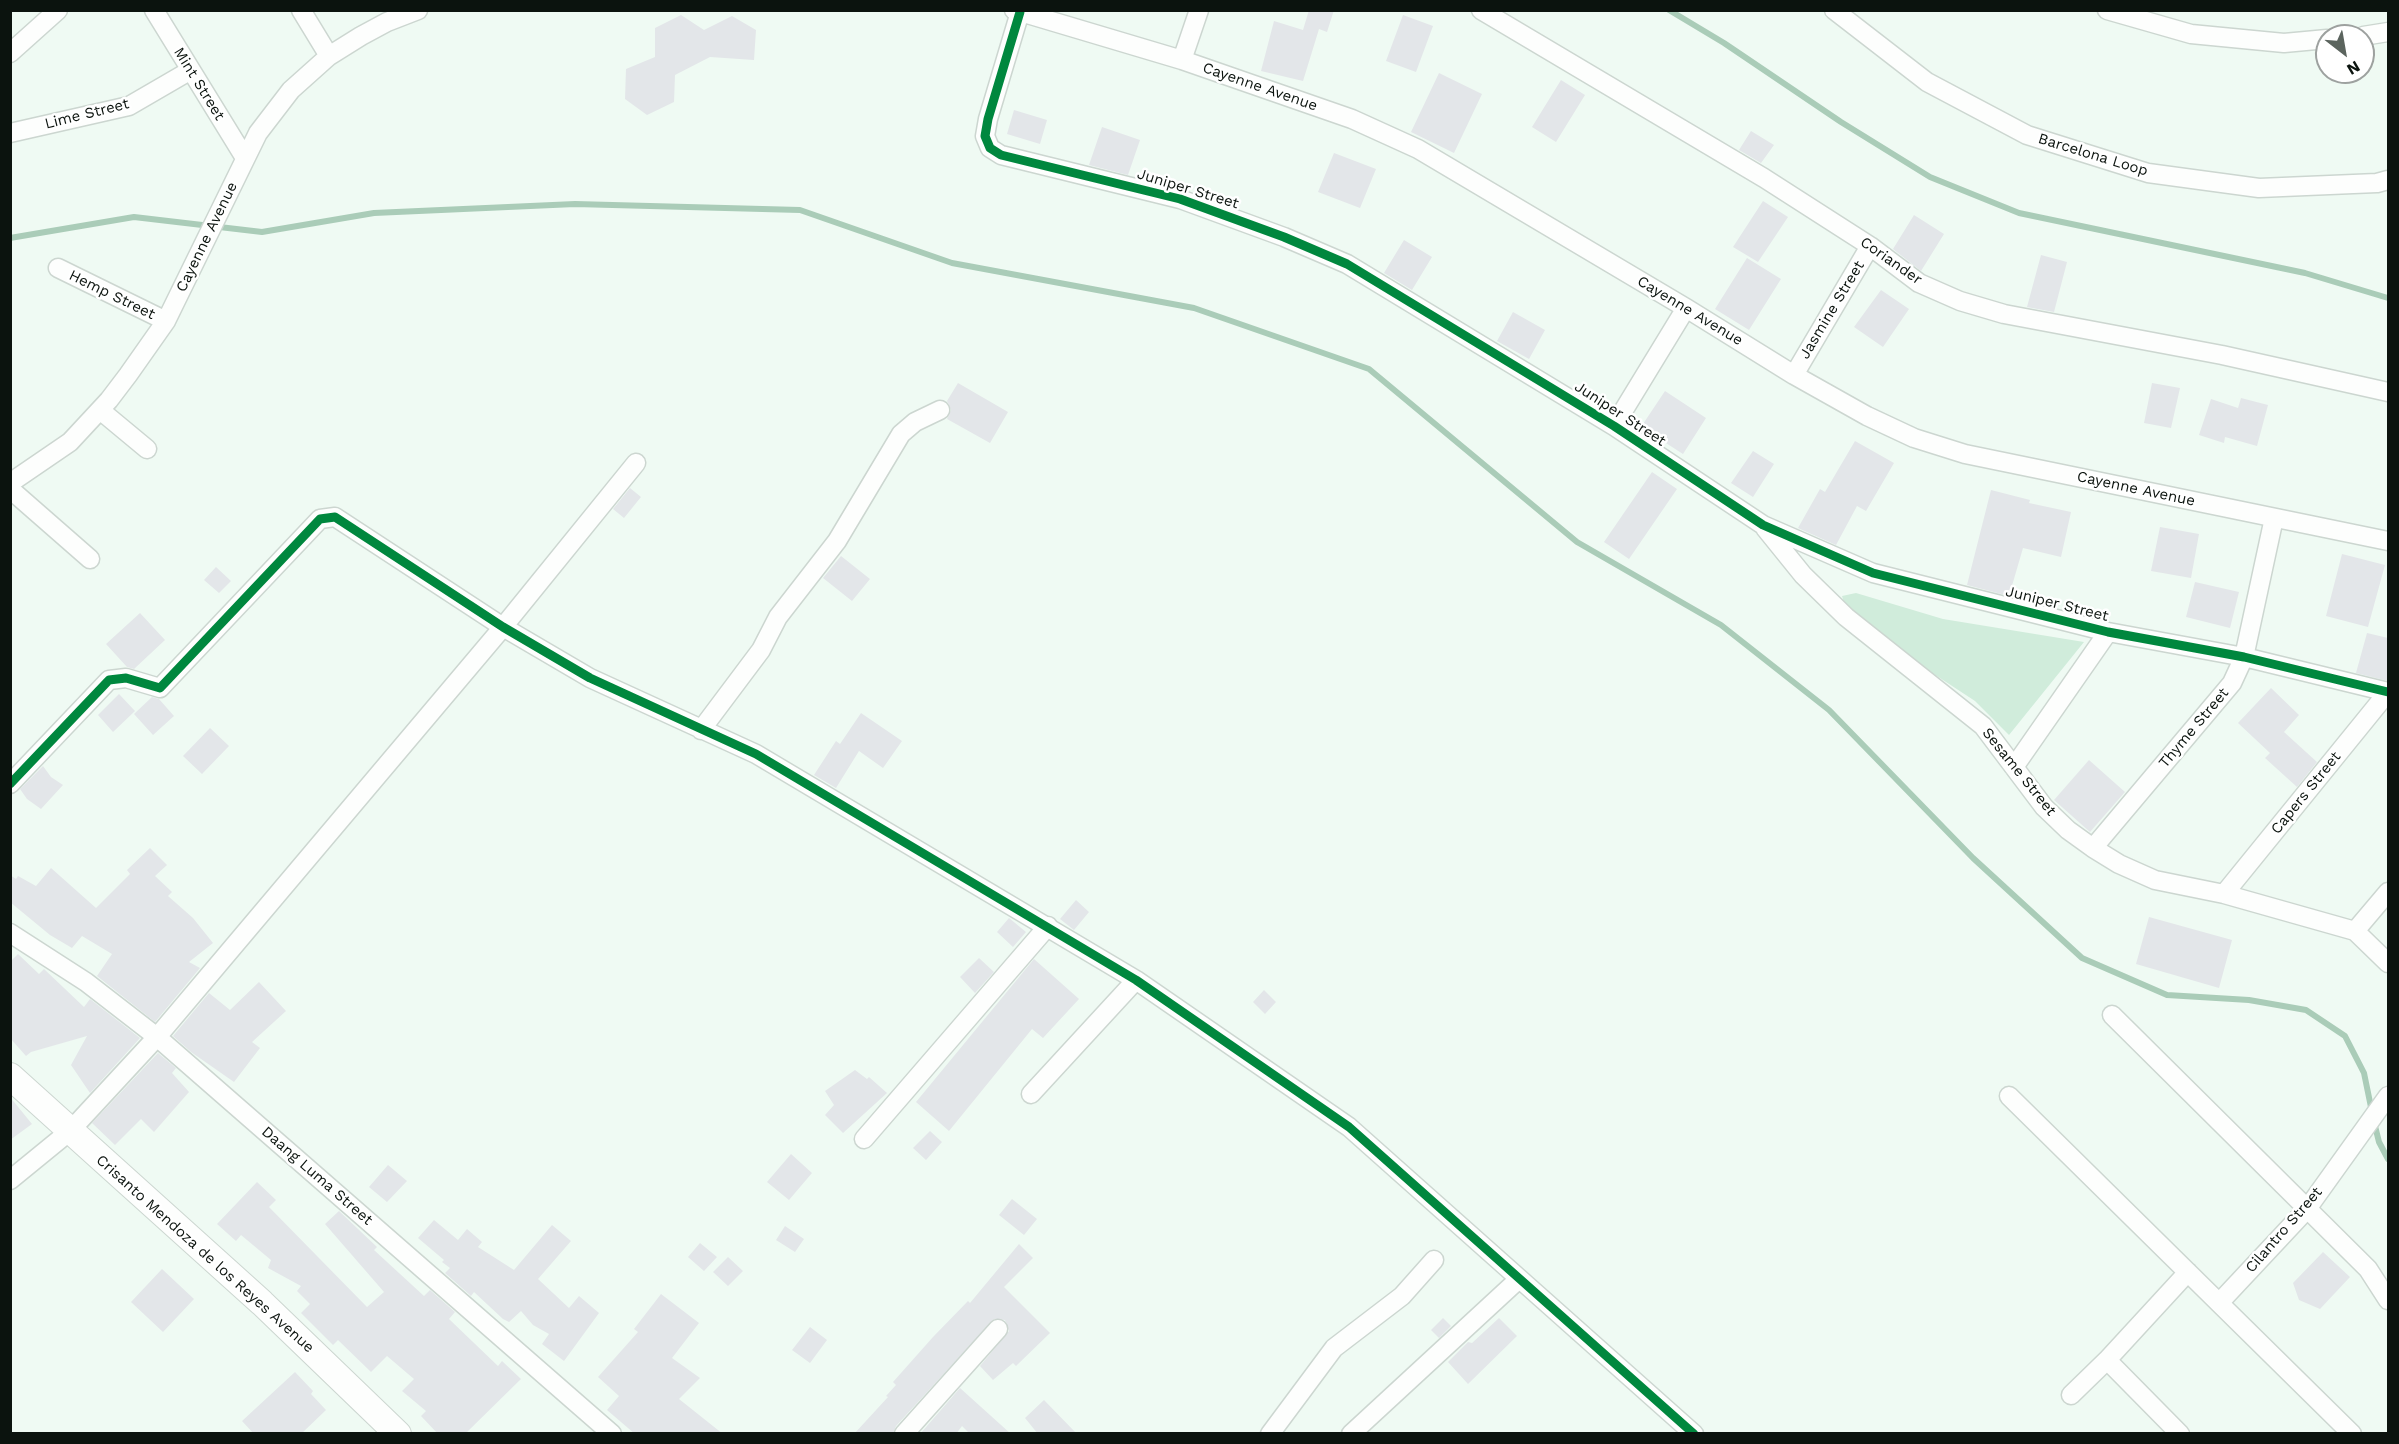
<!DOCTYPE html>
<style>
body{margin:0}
#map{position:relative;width:2399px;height:1444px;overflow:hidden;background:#effaf3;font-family:"Work Sans",sans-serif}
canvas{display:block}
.frame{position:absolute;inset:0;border:12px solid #0b130e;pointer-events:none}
.north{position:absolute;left:2315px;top:24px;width:60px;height:60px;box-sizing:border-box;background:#fff;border:2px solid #9da19f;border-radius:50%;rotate:149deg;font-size:16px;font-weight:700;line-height:24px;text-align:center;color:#0b130e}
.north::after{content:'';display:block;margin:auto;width:21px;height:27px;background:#5b645e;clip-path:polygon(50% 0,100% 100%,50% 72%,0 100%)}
</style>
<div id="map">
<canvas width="2399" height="1444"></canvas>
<div class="frame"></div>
<div class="north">N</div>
</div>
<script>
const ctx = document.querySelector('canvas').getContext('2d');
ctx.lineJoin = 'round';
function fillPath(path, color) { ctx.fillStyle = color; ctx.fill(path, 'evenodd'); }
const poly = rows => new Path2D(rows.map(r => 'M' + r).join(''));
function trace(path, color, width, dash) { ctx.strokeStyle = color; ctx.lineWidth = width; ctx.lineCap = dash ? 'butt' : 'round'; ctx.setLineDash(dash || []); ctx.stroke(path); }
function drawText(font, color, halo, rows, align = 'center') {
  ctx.font = font + ' "Work Sans",sans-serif'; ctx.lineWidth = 5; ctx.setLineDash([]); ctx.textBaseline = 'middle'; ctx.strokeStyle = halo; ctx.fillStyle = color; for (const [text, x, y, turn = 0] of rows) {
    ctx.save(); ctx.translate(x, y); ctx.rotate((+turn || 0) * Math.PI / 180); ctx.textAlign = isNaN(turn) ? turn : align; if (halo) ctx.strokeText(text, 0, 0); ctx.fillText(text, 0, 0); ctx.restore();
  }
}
fillPath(poly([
 [1856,593,1943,619,2084,642,2009,735,1975,701,1914,661,1846,609,1842,596]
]), '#d0ecdb');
trace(poly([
 [1669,10,1724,43,1841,122,1930,177,2019,213,2305,273,2388,298],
 [10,238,134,217,262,232,374,213,575,204,800,210,952,263,1194,308,1369,369,1577,542,1721,625,1829,710,1973,858,2082,958,2167,995,2249,1000,2306,1010,2345,1036,2364,1073,2372,1112],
 [2374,1122,2379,1142,2388,1159]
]), '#aaccb8', 6);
fillPath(poly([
 [1309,10,1334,10,1327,32,1319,29,1303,81,1261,71,1274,21,1303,30],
 [681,15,704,30,732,16,756,30,754,60,710,57,675,75,674,102,647,115,625,99,626,69,655,57,655,28],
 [1403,15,1433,26,1416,72,1386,61],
 [1439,73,1482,94,1454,153,1411,132],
 [1561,80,1585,95,1556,142,1532,127],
 [1014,110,1047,120,1040,144,1007,134],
 [1102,127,1140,140,1128,175,1089,165],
 [1751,131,1774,145,1761,163,1739,150],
 [1334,153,1376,169,1360,208,1318,192],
 [1763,201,1788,217,1758,262,1733,247],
 [1914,215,1944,234,1921,271,1893,249],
 [1404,240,1432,257,1412,290,1384,273],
 [2041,255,2067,262,2054,312,2027,307],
 [1747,258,1781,279,1749,330,1715,309],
 [1881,290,1909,309,1883,347,1854,327],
 [1513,312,1545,330,1529,359,1497,341],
 [958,383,1008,412,990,443,947,419,951,410,947,401],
 [2152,383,2180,388,2171,428,2144,423],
 [1665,391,1706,418,1683,454,1641,427],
 [2241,398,2268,405,2257,446,2225,437,2224,443,2199,435,2211,399,2238,408],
 [1855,441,1894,463,1866,511,1857,506,1836,545,1798,528,1820,489,1825,492],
 [1753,451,1774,464,1753,497,1731,483],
 [1652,472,1677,489,1629,559,1604,542],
 [630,488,641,497,624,518,613,509],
 [1991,490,2030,500,2029,503,2071,512,2061,557,2023,548,2009,596,1967,585],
 [2160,527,2199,534,2191,578,2151,571],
 [2342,554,2385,565,2368,627,2326,616],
 [841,556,870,579,852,601,823,578],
 [216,567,231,581,219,593,204,580],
 [2195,582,2239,592,2230,628,2186,617],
 [140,613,165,640,134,669,127,667,106,644],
 [2367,633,2388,638,2388,681,2356,673],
 [2271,688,2299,715,2284,732,2317,762,2297,787,2265,758,2270,753,2238,723],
 [119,694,135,711,113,732,98,715],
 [152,697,159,699,174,716,153,735,134,714],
 [861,713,902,741,883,768,859,751,836,788,814,775,836,741,840,744],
 [210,728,229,746,202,774,183,756],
 [2089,760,2125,792,2090,832,2054,800],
 [43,766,51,777,63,785,41,809,27,799,20,789],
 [150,848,167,865,155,876,172,892,168,896,193,918,213,943,189,962,200,968,155,1022,97,976,112,954,82,936,72,948,50,935,10,902,10,875,16,879,18,876,36,886,51,868,96,908,130,874,127,870],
 [1076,900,1089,912,1074,930,1060,919],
 [2149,917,2232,940,2219,988,2136,964],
 [1009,918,1026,932,1013,947,997,932],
 [18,954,39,974,44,969,84,1007,90,999,140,1038,90,1093,71,1065,87,1036,31,1052,26,1056,10,1038,10,962],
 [979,958,994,972,975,993,960,977],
 [1034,959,1079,999,1043,1038,1032,1029,949,1131,916,1102],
 [259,982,286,1011,252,1042,260,1048,234,1082,191,1052,173,1036,209,993,230,1010],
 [1264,990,1276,1002,1265,1014,1253,1002],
 [158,1053,176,1068,172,1073,189,1092,154,1132,141,1119,115,1145,92,1123],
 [855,1070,867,1079,869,1077,887,1093,843,1133,825,1115,834,1105,825,1091],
 [10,1097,32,1124,10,1140],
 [930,1131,942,1142,926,1160,913,1148],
 [791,1154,812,1173,789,1200,767,1182],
 [388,1165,407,1181,387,1202,369,1187],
 [257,1182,276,1200,269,1207,367,1307,384,1292,325,1224,339,1211,377,1247,374,1250,424,1296,430,1290,455,1312,449,1319,498,1366,502,1361,521,1379,465,1434,438,1434,421,1416,426,1411,402,1391,414,1379,387,1356,371,1372,338,1340,333,1345,301,1313,310,1304,297,1291,301,1286,268,1268,271,1260,241,1235,236,1241,217,1224],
 [1012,1199,1037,1219,1024,1235,999,1215],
 [434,1220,458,1240,467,1229,482,1242,478,1247,514,1270,552,1225,571,1241,538,1279,569,1308,579,1296,599,1313,564,1361,542,1344,549,1334,533,1325,521,1311,509,1322,503,1319,474,1292,471,1296,445,1273,450,1268,442,1262,444,1260,418,1238],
 [785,1226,804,1239,795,1252,776,1240],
 [700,1243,717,1257,704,1271,688,1257],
 [1019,1244,1033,1258,1004,1287,1050,1333,1016,1366,1013,1363,993,1380,980,1366,1009,1331,1005,1320,994,1319,896,1426,893,1434,854,1434,888,1397,886,1396,896,1385,893,1382,933,1337,968,1301,970,1303],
 [2323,1252,2350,1277,2320,1309,2299,1300,2293,1283],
 [728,1257,743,1271,728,1286,713,1272],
 [162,1269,194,1299,163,1332,131,1302],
 [661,1294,699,1323,672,1358,700,1378,679,1399,723,1434,635,1434,607,1410,619,1396,598,1377,638,1332,634,1329],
 [1443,1318,1451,1326,1439,1338,1431,1330],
 [1499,1318,1517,1336,1468,1384,1448,1362,1468,1342,1472,1343],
 [810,1327,827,1340,810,1363,792,1350],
 [295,1372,313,1391,311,1394,326,1410,301,1434,254,1434,242,1421],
 [960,1388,1011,1434,970,1434,962,1426,956,1434,920,1434],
 [1044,1400,1077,1434,1038,1434,1025,1418]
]), '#e3e6e9');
const street = poly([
 [154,10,245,158],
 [301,10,329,56],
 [1014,10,1182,60,1352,119,1418,149,1686,308,1794,375,1867,416,1914,438,1965,454,2388,541],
 [1481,10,1764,178,1870,246,1919,283,1960,301,2004,314,2222,355,2388,392],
 [1834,10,1927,82,2027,135,2148,173,2259,188,2377,183,2388,180],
 [2107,10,2191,34,2284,43,2327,39],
 [1020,12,988,119,985,136,990,148,1001,155,1180,199,1284,237,1347,264,1614,426,1763,525,1873,573,2108,632,2244,657,2388,692],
 [2363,36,2388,32],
 [10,53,58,10],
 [1182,60,1199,10],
 [10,133,129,106,191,70],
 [58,268,166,321],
 [1794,375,1870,246],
 [100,410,147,449],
 [1614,426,1686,308],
 [10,483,70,442,109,400,128,375,166,321,258,133,291,90,329,56,361,36,387,22,418,10],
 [10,489,90,559],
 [1765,528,1803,575,1846,617,1983,726,2044,807,2068,830,2093,848,2119,864,2155,880,2224,894,2355,931,2388,963],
 [701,730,761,650,778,617,837,541,901,434,915,422,940,410],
 [2014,767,2108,632],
 [10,784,109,680,126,678,160,688,320,519,335,517,503,627,590,678,756,754,1136,980,1349,1127,1694,1434],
 [2093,848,2232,683,2244,657,2274,518],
 [2224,894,2388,692],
 [2355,931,2388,892],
 [10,933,86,982,157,1037,612,1434],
 [2112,1015,2368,1269,2388,1300],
 [1031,1094,1136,980],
 [2009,1096,2352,1434],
 [864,1139,1048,926],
 [10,1180,70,1131,157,1037,503,627,636,463],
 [2219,1303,2307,1209,2388,1096],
 [2107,1360,2180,1434],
 [2071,1395,2107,1360,2188,1272],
 [904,1434,998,1329],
 [1270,1434,1334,1348,1402,1296,1434,1260],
 [1351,1434,1519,1279]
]);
const secondary = poly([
 [10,1076,262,1303,398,1434]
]);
trace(street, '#ccd6d0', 21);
trace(secondary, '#ccd6d0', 28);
trace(street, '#fdfefd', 18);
trace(secondary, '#fdfefd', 26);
trace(poly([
 [1020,12,988,119,985,136,990,148,1001,155,1180,199,1284,237,1347,264,1614,426,1763,525,1873,573,2108,632,2244,657,2388,692],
 [10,784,109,680,126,678,160,688,320,519,335,517,503,627,590,678,756,754,1136,980,1349,1127,1694,1434]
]), '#00873e', 9);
drawText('15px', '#0b130e', '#fff', [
 ["Mint Street",199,84,58],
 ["Cayenne Avenue",1260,87,19],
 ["Lime Street",87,114,-14],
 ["Barcelona Loop",2093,155,17],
 ["Juniper Street",1188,189,17],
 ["Cayenne Avenue",207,237,-64],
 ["Coriander",1891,261,35],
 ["Hemp Street",112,295,26],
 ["Jasmine Street",1832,310,-59],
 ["Cayenne Avenue",1690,311,31],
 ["Juniper Street",1620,414,33],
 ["Cayenne Avenue",2136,489,12],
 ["Juniper Street",2057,604,14],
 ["Thyme Street",2194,728,-50],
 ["Sesame Street",2019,772,51],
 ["Capers Street",2306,793,-51],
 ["Daang Luma Street",317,1176,41],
 ["Cilantro Street",2284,1230,-49],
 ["Crisanto Mendoza de los Reyes Avenue",205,1254,42]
]);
</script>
